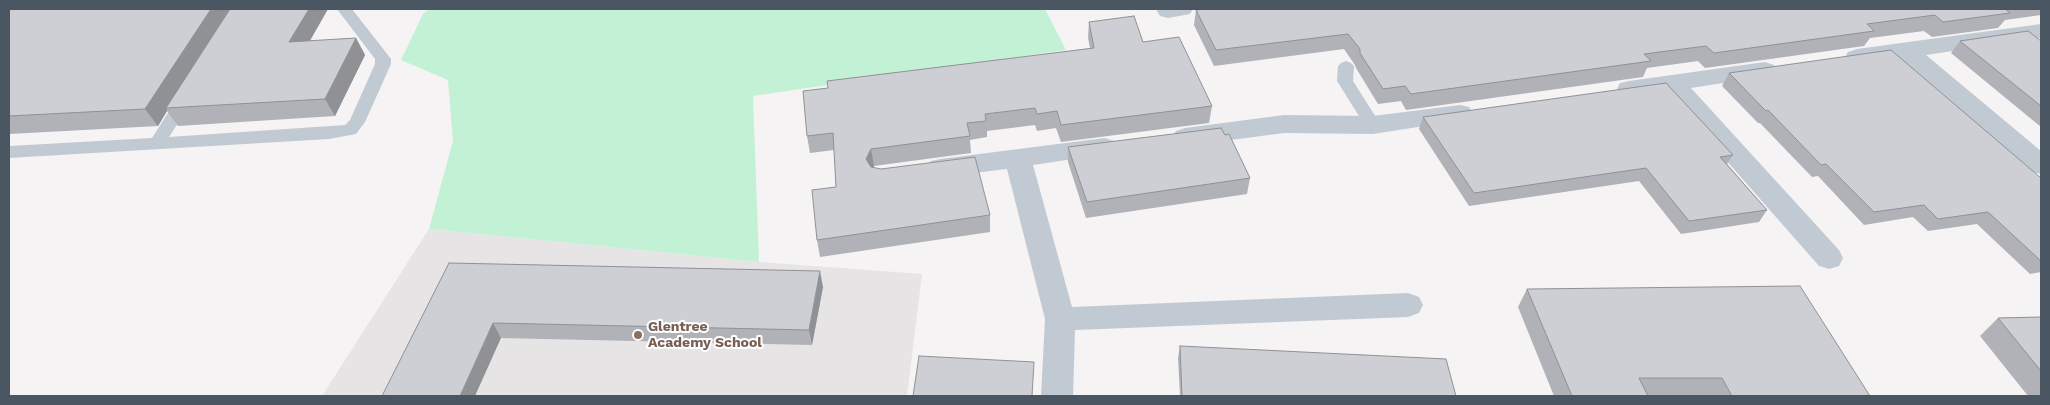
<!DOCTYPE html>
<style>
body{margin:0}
#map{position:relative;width:2050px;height:405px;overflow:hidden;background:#f5f3f3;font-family:"Work Sans",sans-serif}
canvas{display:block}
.frame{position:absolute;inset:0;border:10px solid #4a5661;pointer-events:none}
</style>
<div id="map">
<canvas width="2050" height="405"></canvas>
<div class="frame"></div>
</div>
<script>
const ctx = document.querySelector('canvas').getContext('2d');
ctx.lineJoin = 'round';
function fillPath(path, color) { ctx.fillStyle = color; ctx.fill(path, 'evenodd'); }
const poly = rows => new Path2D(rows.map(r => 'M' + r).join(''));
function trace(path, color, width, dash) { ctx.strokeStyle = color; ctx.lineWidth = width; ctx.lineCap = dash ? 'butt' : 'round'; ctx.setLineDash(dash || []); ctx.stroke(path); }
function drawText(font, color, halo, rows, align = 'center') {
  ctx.font = font + ' "Work Sans",sans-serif'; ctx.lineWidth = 4; ctx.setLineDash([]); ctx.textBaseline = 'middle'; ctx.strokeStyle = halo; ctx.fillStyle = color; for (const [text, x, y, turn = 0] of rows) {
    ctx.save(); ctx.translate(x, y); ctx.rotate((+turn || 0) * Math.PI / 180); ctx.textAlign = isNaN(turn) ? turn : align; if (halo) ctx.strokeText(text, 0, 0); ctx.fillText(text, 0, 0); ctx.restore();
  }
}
fillPath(poly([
 [429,229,759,262,922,274,907,396,322,396]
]), '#e6e4e5');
fillPath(poly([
 [429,9,1045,9,1066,50,753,96,759,262,429,229,453,141,448,80,401,60,423,14]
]), '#c3f1d5');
fillPath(poly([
 [337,9,352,9,391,59,391,64,365,122,356,134,329,139,9,158,9,146,152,138,180,94,186,93,192,94,194,98,169,137,345,125,350,120,375,64,375,59,337,9],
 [1346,61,1351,63,1354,66,1353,81,1381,125,1379,129,1373,130,1367,129,1337,81,1338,66,1341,63,1346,61]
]), '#c1cad2');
fillPath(poly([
 [1158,9,1193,9,1190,14,1168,18,1160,16,1157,11,1158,9],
 [2041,24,2041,38,1926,55,2041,151,2041,174,2032,172,1900,58,1857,65,1848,62,1845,57,1848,52,1857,49,2041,24],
 [1765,62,1774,65,1777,70,1774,75,1691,88,1839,250,1843,258,1839,266,1829,269,1819,266,1666,92,1629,97,1620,95,1617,89,1620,83,1629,81,1765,62],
 [1460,105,1469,107,1473,113,1469,119,1373,134,1284,133,1185,146,1176,143,1172,137,1176,131,1185,128,1284,115,1373,116,1460,105],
 [1105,138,1114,141,1118,147,1114,153,1033,165,1072,307,1408,293,1419,297,1423,305,1419,313,1408,317,1075,330,1073,396,1041,396,1045,319,1007,169,940,177,931,175,927,168,931,161,940,159,1105,138]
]), '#c1cad2');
fillPath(poly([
 [9,9,229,9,230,10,230,9,328,9,310,41,356,38,365,55,335,116,178,126,167,111,158,126,9,134],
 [1204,9,2041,9,2041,15,2005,20,1998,28,1932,37,1924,31,1870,38,1864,46,1705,68,1698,61,1647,68,1643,77,1406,110,1401,101,1378,104,1356,68,1355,65,1344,49,1214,66,1194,25,1196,10],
 [1089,22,1212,106,1209,123,1061,142,1056,128,1037,131,1035,125,987,131,987,137,970,140,971,153,874,166,873,167,990,215,990,232,820,257,817,240,836,187,834,150,810,153,807,136,828,88,1090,48,1088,38],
 [1960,41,2041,41,2041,127,1951,53],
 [1729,73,2041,178,2041,272,2030,274,1977,224,1928,231,1913,217,1864,225,1818,176,1812,177,1760,123,1758,123,1722,86],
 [1423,117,1733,155,1727,164,1767,210,1759,222,1681,234,1639,181,1469,206,1419,129],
 [1225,135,1250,178,1247,194,1086,218,1068,162,1068,147],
 [449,263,823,287,812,345,501,338],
 [1527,289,1870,396,1709,396,1709,395,1554,396,1518,307],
 [2041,317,2041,396,2028,396,1980,336,1998,318],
 [1180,346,1456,396,1180,396,1178,358]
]), '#b0b2b7');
fillPath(poly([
 [211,9,229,9,231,12,166,108,167,111,158,126,145,109],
 [309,9,328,9,299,59,289,42],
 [356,38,365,55,335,116,325,99],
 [871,149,874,166,868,176,866,159],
 [820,271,823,287,812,345,809,330],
 [493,323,501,338,475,396,460,396]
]), '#909195');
const building = poly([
 [9,9,211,9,145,109,9,116,9,9],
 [230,9,309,9,289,42,356,38,325,99,166,108,230,9],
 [1204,9,2005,9,2010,13,1943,22,1935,15,1867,24,1874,31,1714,53,1706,46,1644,54,1651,61,1411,94,1405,86,1383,89,1360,53,1360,49,1348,34,1216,50,1196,10,1204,9],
 [1134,16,1143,42,1179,37,1212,106,1061,125,1057,111,1037,114,1035,108,985,114,986,121,967,123,970,136,871,149,866,159,871,167,881,169,975,157,990,215,817,240,812,190,836,187,833,133,807,136,803,91,828,88,827,81,1094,48,1089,22,1134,16],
 [2028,31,2041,41,2041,106,1960,41,2028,31],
 [1891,50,2041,178,2041,261,1988,212,1938,219,1924,205,1874,212,1826,164,1821,165,1768,110,1766,111,1729,73,1891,50],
 [1666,83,1733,155,1720,157,1767,210,1689,221,1646,168,1474,193,1423,117,1666,83],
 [1221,128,1225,135,1229,134,1250,178,1087,202,1068,147,1221,128],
 [449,263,820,271,809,330,493,323,460,396,382,396,449,263],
 [1800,286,1870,396,1732,396,1722,378,1639,378,1648,396,1572,396,1527,289,1800,286],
 [2041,317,2041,371,1998,318,2041,317],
 [1180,346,1446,359,1456,396,1182,396,1180,346],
 [919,356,1034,362,1032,396,913,396,919,356]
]);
fillPath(building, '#cdcfd5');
trace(building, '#909195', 1);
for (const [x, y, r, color] of [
 [638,335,5,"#8d6e63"]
]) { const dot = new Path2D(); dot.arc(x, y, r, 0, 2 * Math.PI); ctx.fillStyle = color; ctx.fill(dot); trace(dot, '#fff', 2); }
drawText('bold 14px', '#785e54', '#fff', [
 ["Glentree",648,327],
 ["Academy School",648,343]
], 'left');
</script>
